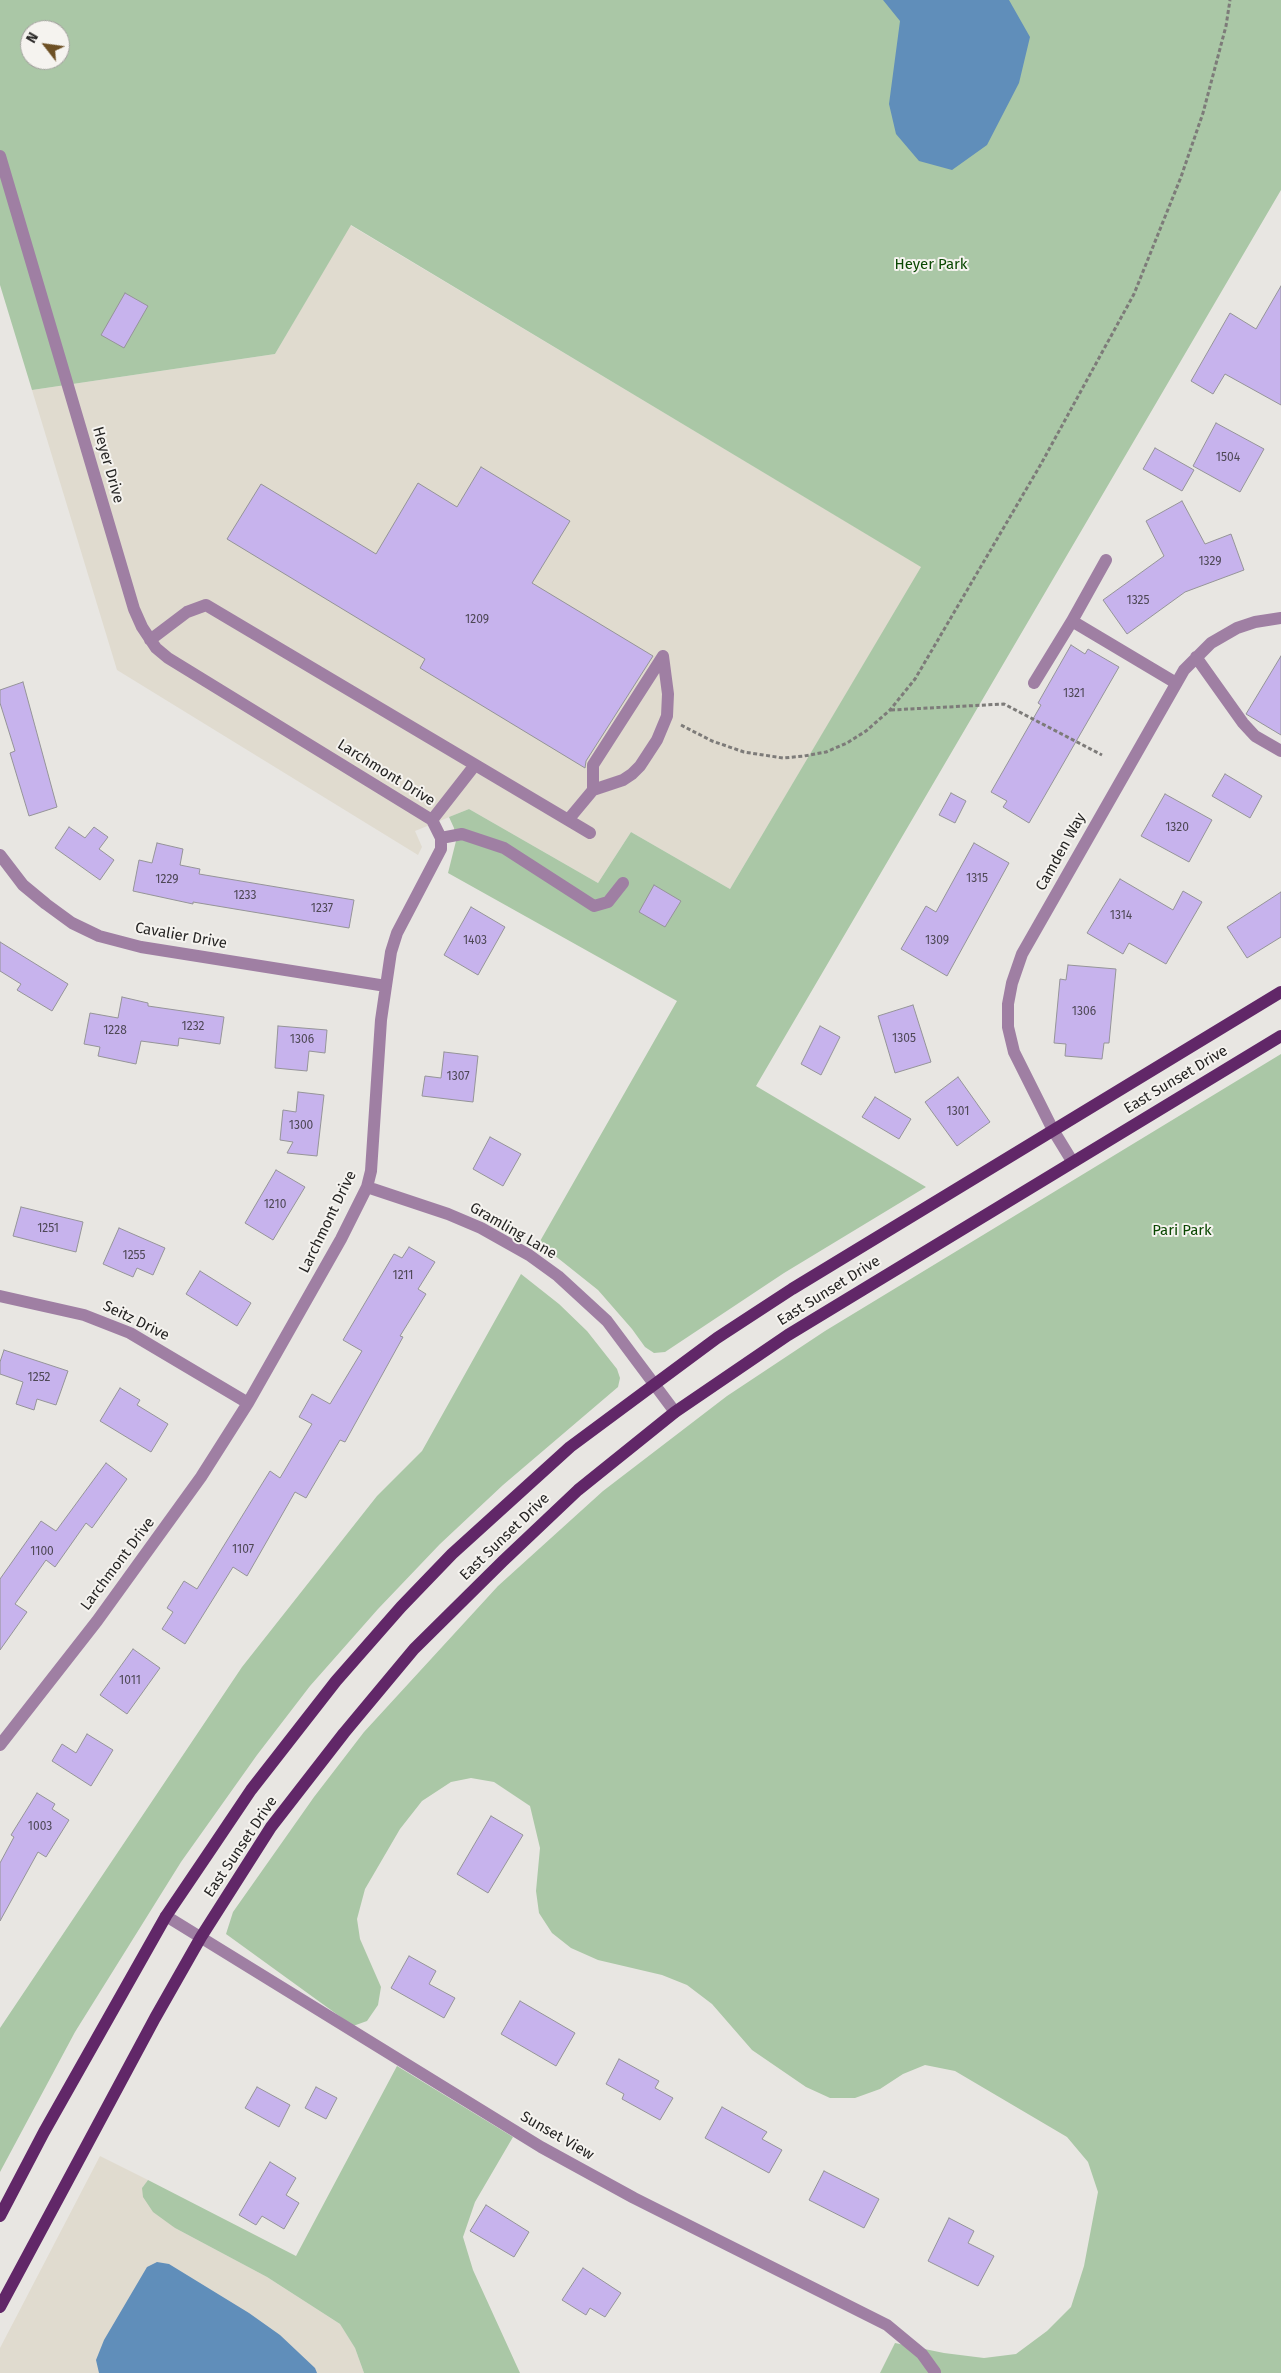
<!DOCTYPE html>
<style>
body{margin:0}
#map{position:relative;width:1281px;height:2373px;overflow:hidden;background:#e8e6e2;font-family:"Fira Sans",sans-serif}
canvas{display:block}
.north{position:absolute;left:20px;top:20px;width:50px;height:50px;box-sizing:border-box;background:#f5f3ef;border:1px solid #a2a09d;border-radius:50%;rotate:300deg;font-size:14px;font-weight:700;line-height:20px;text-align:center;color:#252423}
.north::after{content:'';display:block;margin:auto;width:18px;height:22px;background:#6d5024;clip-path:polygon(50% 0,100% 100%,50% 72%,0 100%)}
</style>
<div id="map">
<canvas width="1281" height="2373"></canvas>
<div class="north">N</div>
</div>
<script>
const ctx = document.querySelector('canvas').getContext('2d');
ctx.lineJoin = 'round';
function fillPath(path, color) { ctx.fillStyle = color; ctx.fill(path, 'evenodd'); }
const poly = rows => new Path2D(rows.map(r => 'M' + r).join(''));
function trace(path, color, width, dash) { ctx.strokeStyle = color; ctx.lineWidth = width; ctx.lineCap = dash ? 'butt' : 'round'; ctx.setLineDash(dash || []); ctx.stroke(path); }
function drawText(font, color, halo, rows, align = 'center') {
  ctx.font = font + ' "Fira Sans",sans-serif'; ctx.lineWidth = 4; ctx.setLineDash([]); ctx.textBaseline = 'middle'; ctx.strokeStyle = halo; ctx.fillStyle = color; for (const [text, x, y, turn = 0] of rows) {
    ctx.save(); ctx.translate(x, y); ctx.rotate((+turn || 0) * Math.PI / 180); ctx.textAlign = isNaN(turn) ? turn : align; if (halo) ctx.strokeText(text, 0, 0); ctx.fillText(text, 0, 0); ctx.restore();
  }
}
fillPath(poly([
 [350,225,922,567,730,889,631,832,598,883,469,809,415,831,422,847,418,855,117,670,32,390,275,354],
 [100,2156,148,2180,142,2188,175,2228,267,2277,340,2324,355,2348,364,2373,0,2373,0,2348]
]), '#e0dbcf');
fillPath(poly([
 [0,0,1281,0,1281,190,756,1086,926,1187,784,1273,665,1352,654,1353,645,1347,632,1329,598,1290,539,1243,677,1001,448,873,456,841,454,828,449,817,469,809,598,883,631,832,730,889,921,567,351,225,275,354,32,390,0,285],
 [30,30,60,30,60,60,30,60],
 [1281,1054,1281,2373,880,2373,895,2343,944,2353,984,2358,1016,2354,1047,2331,1071,2307,1084,2266,1098,2192,1088,2162,1067,2137,955,2071,925,2065,903,2074,880,2089,855,2098,830,2098,806,2087,752,2050,712,2004,687,1985,662,1975,598,1960,571,1948,552,1933,539,1913,536,1891,540,1848,530,1806,494,1782,471,1778,451,1782,422,1801,400,1829,365,1889,357,1919,360,1939,381,1987,378,2005,367,2021,353,2026,226,1934,233,1912,314,1797,364,1732,498,1586,603,1491,727,1396,825,1331],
 [521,1274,559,1304,587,1331,617,1369,620,1378,618,1387,503,1485,440,1544,378,1609,310,1686,257,1755,181,1862,75,2032,0,2172,0,2028,242,1667,377,1496,422,1451],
 [397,2066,513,2137,475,2202,463,2237,473,2270,520,2373,364,2373,355,2348,340,2324,267,2277,175,2228,153,2212,143,2197,142,2188,148,2180,296,2256]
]), '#aac7a6');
fillPath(poly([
 [883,0,1009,0,1030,37,1019,83,987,145,952,170,919,161,896,134,889,104,900,21],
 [157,2262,169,2264,249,2313,280,2335,315,2368,317,2373,99,2373,96,2360,104,2340,147,2267]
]), '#608eba');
const building = poly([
 [1281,286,1281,405,1225,374,1213,394,1191,381,1230,313,1256,329,1281,286],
 [125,293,148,306,124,348,101,335,125,293],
 [1216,423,1264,449,1240,492,1193,466,1216,423],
 [1155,448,1194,470,1182,491,1143,469,1155,448],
 [481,467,570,521,532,583,653,656,586,761,585,768,420,668,425,659,227,539,261,484,376,554,418,483,457,507,481,467],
 [1182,501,1205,544,1231,534,1244,570,1185,592,1127,634,1103,600,1164,556,1146,521,1182,501],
 [1071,645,1085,654,1088,649,1119,667,1029,823,1003,807,1007,801,991,792,1041,705,1038,703,1071,645],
 [1281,656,1281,735,1246,714,1281,656],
 [23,682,57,807,29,816,10,753,15,751,0,703,0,690,23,682],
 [1225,774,1262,796,1250,818,1212,796,1225,774],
 [951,793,966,801,955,823,939,815,951,793],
 [1165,794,1212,820,1189,862,1141,836,1165,794],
 [69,827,85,838,94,827,108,837,99,849,114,860,100,880,55,848,69,827],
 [157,843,183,849,180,865,200,869,199,874,354,900,349,928,193,902,193,904,133,891,139,860,152,863,157,843],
 [974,843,1009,863,947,976,901,949,926,906,936,912,974,843],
 [1120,879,1173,910,1183,891,1202,902,1166,964,1129,943,1123,954,1087,933,1120,879],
 [654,885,681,901,665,927,639,912,654,885],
 [1281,892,1281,937,1247,958,1227,927,1281,892],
 [471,907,505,927,478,975,444,955,471,907],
 [0,942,68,984,52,1011,17,990,21,984,0,971,0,942],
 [1068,965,1116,969,1109,1043,1104,1043,1102,1059,1065,1056,1066,1044,1054,1043,1060,979,1066,980,1068,965],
 [122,997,148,1003,148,1006,224,1017,220,1044,179,1038,178,1046,141,1041,136,1064,98,1056,100,1047,84,1044,90,1013,118,1018,122,997],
 [913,1005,931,1062,895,1073,878,1016,913,1005],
 [278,1026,327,1030,325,1053,309,1051,307,1071,275,1068,278,1026],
 [820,1026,840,1037,821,1075,801,1064,820,1026],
 [444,1052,478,1056,473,1102,422,1096,425,1076,441,1078,444,1052],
 [958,1077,990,1122,957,1146,925,1102,958,1077],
 [298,1092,324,1095,317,1156,287,1153,293,1142,280,1140,283,1110,296,1112,298,1092],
 [875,1097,911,1119,899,1139,862,1117,875,1097],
 [490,1137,521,1154,503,1186,473,1169,490,1137],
 [276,1170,305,1187,273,1240,245,1223,276,1170],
 [21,1207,83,1222,76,1252,13,1236,21,1207],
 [119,1228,165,1248,153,1275,137,1268,133,1277,103,1264,119,1228],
 [409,1247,435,1262,418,1289,426,1294,400,1336,403,1337,345,1442,340,1440,306,1498,295,1492,247,1576,233,1567,185,1644,162,1629,173,1612,167,1608,184,1581,197,1589,270,1471,280,1478,312,1424,299,1417,312,1394,330,1404,362,1351,343,1340,394,1254,402,1258,409,1247],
 [200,1271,251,1303,237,1326,186,1294,200,1271],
 [4,1350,68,1371,56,1405,37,1399,34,1410,16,1404,23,1382,0,1374,0,1362,4,1350],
 [120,1388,140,1400,137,1405,168,1424,151,1452,100,1421,120,1388],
 [106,1463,127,1479,92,1528,86,1523,55,1567,46,1560,15,1604,27,1612,0,1650,0,1579,41,1521,56,1531,106,1463],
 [133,1649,160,1668,127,1714,100,1695,133,1649],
 [87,1734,113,1750,91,1786,52,1761,62,1744,76,1753,87,1734],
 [37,1793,55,1804,52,1809,69,1820,46,1857,38,1852,0,1921,0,1863,14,1837,11,1835,37,1793],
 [491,1816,523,1835,488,1893,457,1874,491,1816],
 [409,1956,436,1971,429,1984,455,1998,444,2018,391,1988,409,1956],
 [520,2001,575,2033,556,2066,501,2034,520,2001],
 [619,2059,659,2081,655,2088,673,2098,660,2120,622,2099,624,2094,606,2084,619,2059],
 [257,2087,290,2105,279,2127,245,2108,257,2087],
 [316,2087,337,2098,326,2119,305,2108,316,2087],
 [722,2107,767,2132,762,2139,782,2150,769,2173,705,2138,722,2107],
 [270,2162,296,2178,286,2195,299,2203,284,2229,262,2216,256,2225,239,2215,270,2162],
 [824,2171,879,2199,864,2228,809,2200,824,2171],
 [486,2205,529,2232,514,2257,470,2231,486,2205],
 [949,2218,974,2231,968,2243,994,2256,978,2286,928,2261,949,2218],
 [583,2268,621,2293,605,2317,590,2308,586,2315,562,2300,583,2268]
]);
fillPath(building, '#c7b3ed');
trace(building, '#959498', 1);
trace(poly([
 [891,710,1004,704,1102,755],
 [681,725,712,741,744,752,783,758,804,756,826,752,847,743,866,731,890,710,915,679,1041,464,1134,294,1181,177,1203,113,1226,26,1230,0]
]), '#7d7b79', 3, [4, 2.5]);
trace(poly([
 [0,156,134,609,142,627,156,648,168,658,432,820,441,838,441,849,397,933,391,952,381,1020,371,1171,367,1187,341,1239,248,1403,201,1477,97,1621,0,1745],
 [1072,621,1106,560],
 [150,640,187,612,206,605,590,833],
 [1196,657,1243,723,1255,736,1281,751],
 [1034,683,1072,621,1176,683],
 [593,790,593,765,663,656],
 [432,820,475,765],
 [568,820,593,790,623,780,632,774,640,766,657,740,667,716,668,694,663,656],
 [441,838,462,834,504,848,594,906,608,902,623,883],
 [0,855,23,885,46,904,72,923,99,936,141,947,386,986],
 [1072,1161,1053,1130,1014,1052,1008,1027,1008,1004,1012,983,1022,954,1184,670,1211,643,1237,628,1255,622,1281,618],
 [367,1187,448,1214,481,1228,529,1255,558,1276,607,1321,675,1412],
 [0,1296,84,1315,130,1333,248,1403],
 [166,1916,541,2147,634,2198,887,2325,922,2354,935,2372]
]), '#9f7fa3', 12);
trace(poly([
 [0,2216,44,2132,166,1916,214,1845,251,1790,336,1681,401,1607,452,1554,570,1447,717,1338,792,1289,1281,992],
 [0,2307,155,2018,201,1937,271,1827,344,1733,414,1649,503,1561,578,1490,675,1412,788,1335,1281,1036]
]), '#612768', 12);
drawText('12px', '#4e4856', null, [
 ["1504",1228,458],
 ["1329",1210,562],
 ["1325",1138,601],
 ["1209",477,620],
 ["1321",1074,694],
 ["1320",1177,828],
 ["1315",977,879],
 ["1229",167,880],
 ["1233",245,896],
 ["1237",322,909],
 ["1314",1121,916],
 ["1403",475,941],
 ["1309",937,941],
 ["1306",1084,1012],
 ["1232",193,1027],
 ["1228",115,1031],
 ["1305",904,1039],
 ["1306",302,1040],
 ["1307",458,1077],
 ["1301",958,1112],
 ["1300",301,1126],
 ["1210",275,1205],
 ["1251",48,1229],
 ["1255",134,1256],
 ["1211",403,1276],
 ["1252",39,1378],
 ["1107",243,1550],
 ["1100",42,1552],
 ["1011",130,1681],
 ["1003",40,1827]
]);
drawText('15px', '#0a4802', '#f5f3ef', [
 ["Heyer Park",931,265],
 ["Pari Park",1182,1231]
]);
drawText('15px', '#252423', '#f5f3ef', [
 ["Heyer Drive",108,465,74],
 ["Larchmont Drive",386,773,32],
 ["Camden Way",1061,852,-61],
 ["Cavalier Drive",181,936,10],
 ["East Sunset Drive",1176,1080,-31],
 ["Larchmont Drive",328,1222,-64],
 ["Gramling Lane",513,1231,30],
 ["East Sunset Drive",829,1291,-32],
 ["Seitz Drive",136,1321,26],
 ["East Sunset Drive",505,1537,-44],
 ["Larchmont Drive",118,1564,-53],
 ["East Sunset Drive",241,1847,-56],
 ["Sunset View",557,2136,30]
]);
</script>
